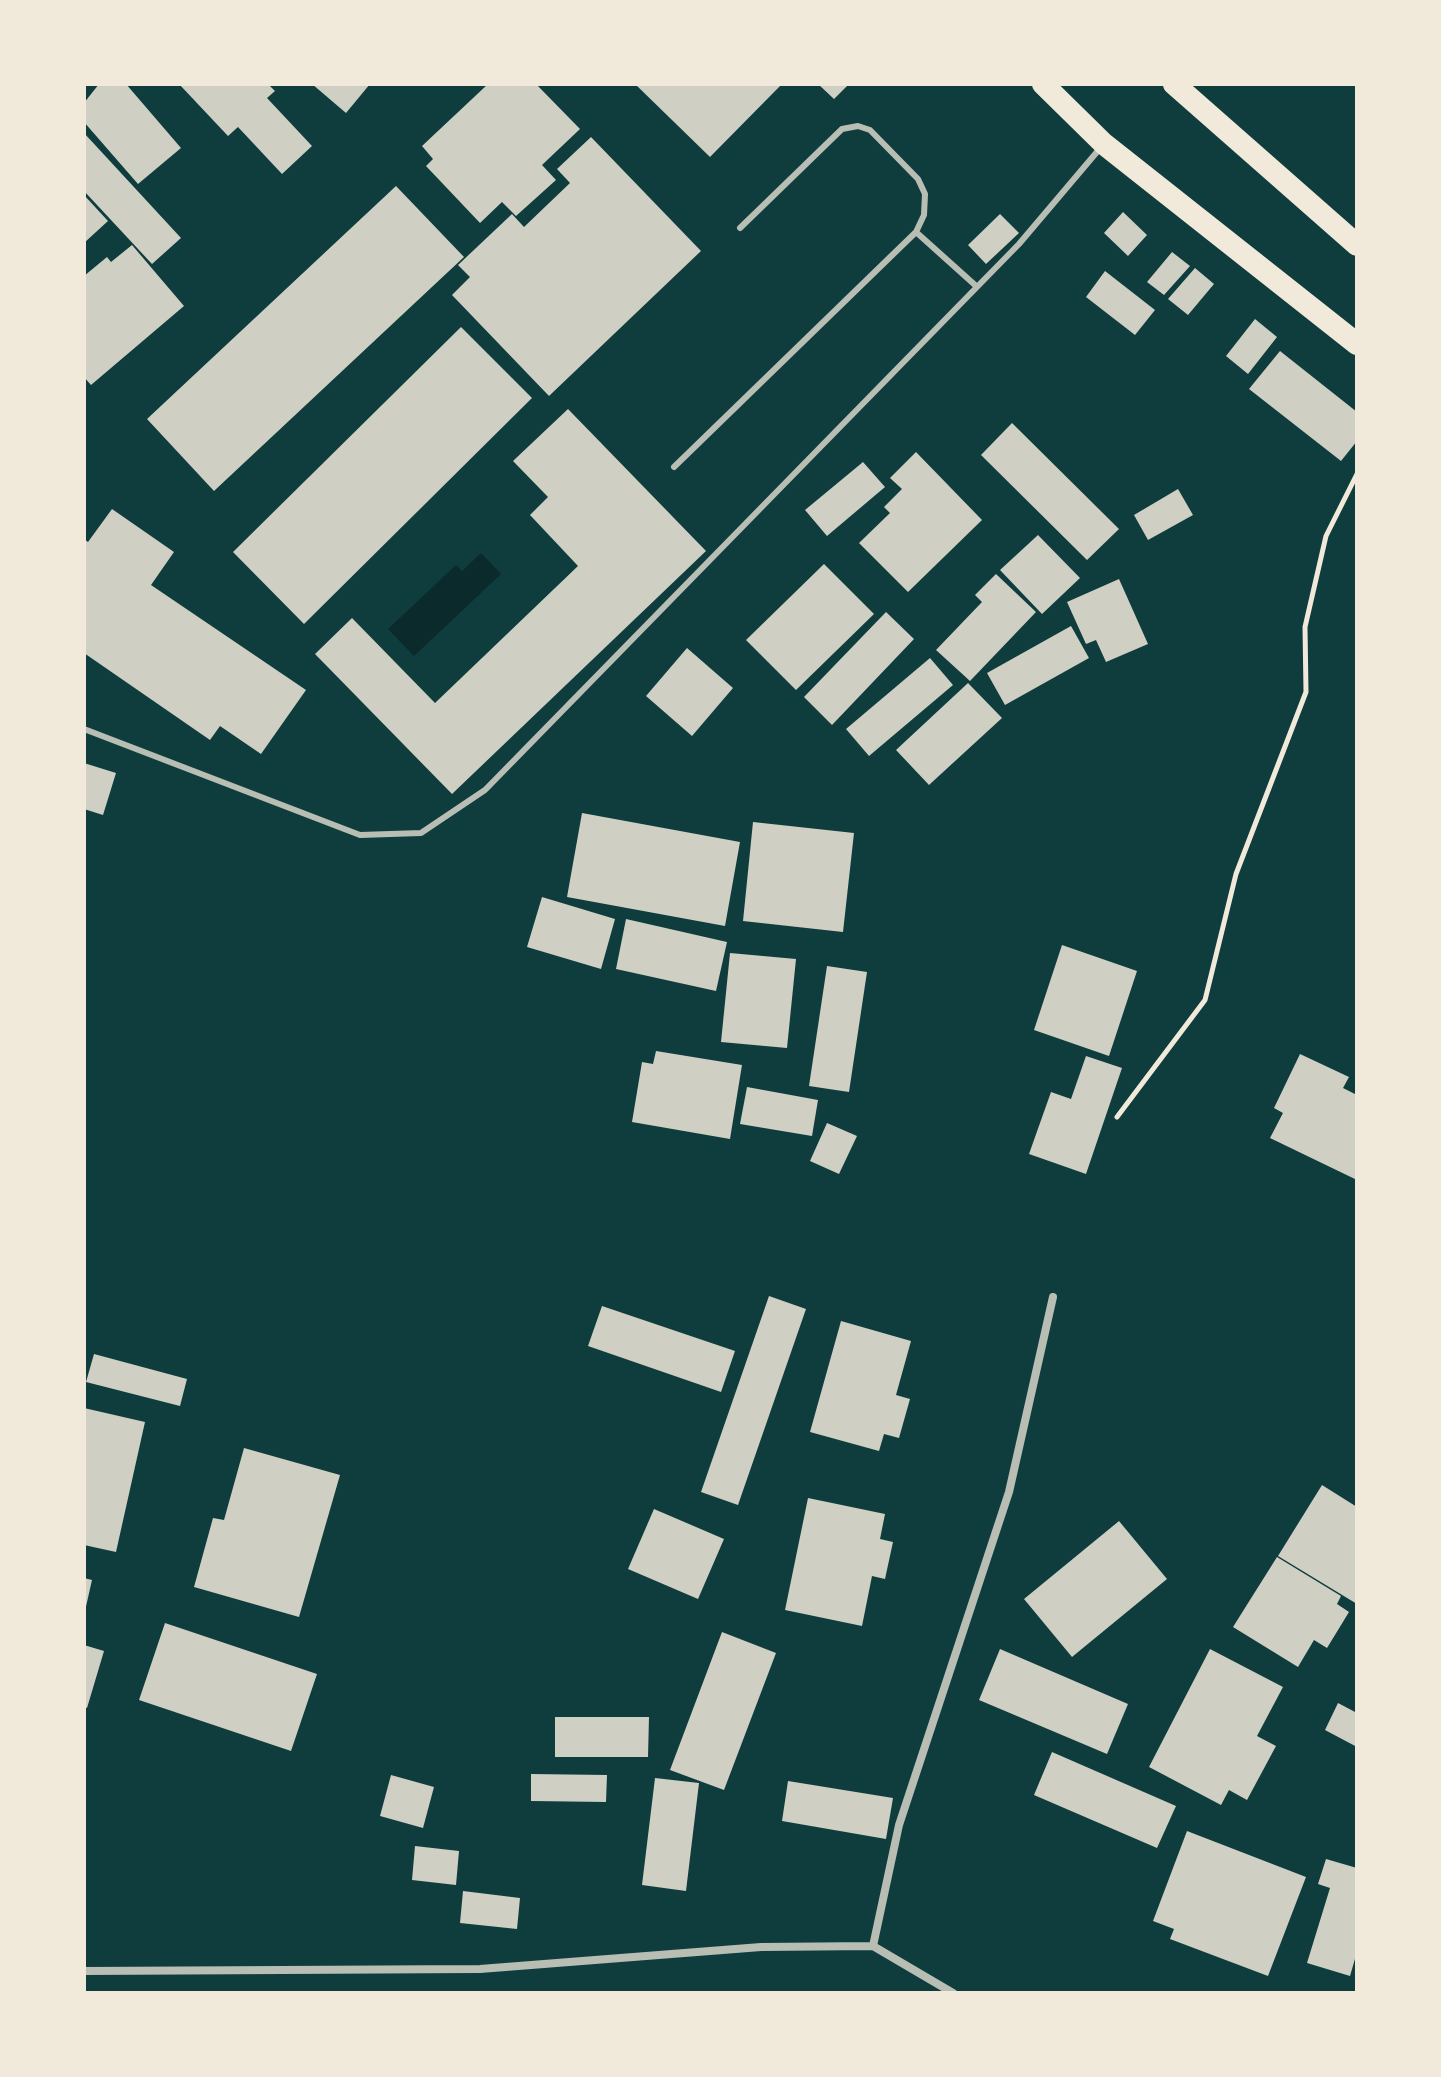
<!DOCTYPE html>
<style>
body{margin:0}
#map{position:relative;width:1441px;height:2077px;overflow:hidden;background:#0f3d3e;font-family:"PT Serif",serif}
canvas{display:block}
.frame{position:absolute;inset:0;border:86px solid #f1e9da;pointer-events:none}
</style>
<div id="map">
<canvas width="1441" height="2077"></canvas>
<div class="frame"></div>
</div>
<script>
const ctx = document.querySelector('canvas').getContext('2d');
ctx.lineJoin = 'round';
function fillPath(path, color) { ctx.fillStyle = color; ctx.fill(path, 'evenodd'); }
const poly = rows => new Path2D(rows.map(r => 'M' + r).join(''));
function trace(path, color, width, dash) { ctx.strokeStyle = color; ctx.lineWidth = width; ctx.lineCap = dash ? 'butt' : 'round'; ctx.setLineDash(dash || []); ctx.stroke(path); }
fillPath(poly([
 [481,553,501,574,414,656,388,629,456,565,462,571]
]), '#0a2a2b');
fillPath(poly([
 [99,84,126,84,181,148,138,184,84,122,84,103],
 [179,84,268,84,275,91,267,98,312,146,282,174,238,127,228,136],
 [312,84,370,84,346,113],
 [488,84,536,84,580,129,542,165,556,180,516,216,502,202,480,223,426,166,433,159,422,146],
 [635,84,782,84,710,157],
 [818,84,849,84,834,99],
 [84,133,181,238,152,264,84,191],
 [591,137,701,251,549,396,452,295,470,277,458,265,512,214,524,227,570,183,557,169],
 [396,186,464,257,214,491,147,419],
 [84,195,108,221,84,243],
 [1123,212,1147,235,1128,256,1104,233],
 [1000,214,1019,233,986,264,968,245],
 [132,245,184,306,91,385,84,377,84,276,107,257,111,262],
 [1172,252,1190,266,1164,295,1147,282],
 [1195,268,1214,284,1188,315,1168,299],
 [1105,271,1155,310,1135,335,1086,297],
 [1255,319,1277,337,1248,374,1226,356],
 [461,327,532,398,304,624,233,552],
 [1280,351,1357,412,1357,441,1341,461,1249,389],
 [568,409,706,551,452,794,315,654,352,618,435,703,578,566,530,515,548,497,513,461],
 [1012,423,1119,529,1087,560,981,455],
 [916,452,982,520,908,592,859,543,890,513,884,507,902,489,890,478],
 [863,462,885,487,827,536,805,510],
 [1178,489,1193,515,1148,540,1134,515],
 [112,509,174,552,151,585,306,690,261,754,220,726,210,740,84,653,84,539,88,542],
 [1038,535,1080,578,1042,614,1000,570],
 [824,564,874,614,796,690,746,640],
 [996,574,1036,612,970,681,936,650,982,602,975,595],
 [1119,579,1148,644,1106,662,1096,640,1086,644,1067,602],
 [886,612,914,639,832,725,804,697],
 [1071,626,1089,658,1005,705,987,673],
 [687,648,733,688,692,736,646,696],
 [930,658,953,685,869,756,846,729],
 [968,683,1002,718,929,785,896,750],
 [84,763,116,773,103,815,84,809],
 [582,813,740,842,725,926,567,897],
 [753,822,854,833,843,932,743,921],
 [542,897,615,919,601,969,527,947],
 [626,919,727,942,716,991,616,969],
 [1062,945,1137,971,1109,1056,1034,1030],
 [730,953,796,959,787,1048,721,1042],
 [827,966,867,972,849,1092,809,1086],
 [656,1051,742,1065,730,1139,632,1122,642,1062,653,1064],
 [1300,1054,1349,1077,1343,1088,1357,1095,1357,1180,1270,1138,1283,1113,1274,1108],
 [1086,1056,1122,1068,1086,1174,1029,1154,1051,1092,1071,1099],
 [747,1087,818,1100,812,1136,740,1124],
 [827,1123,857,1136,839,1174,810,1161],
 [769,1296,806,1309,738,1505,701,1492],
 [602,1306,735,1351,721,1392,588,1346],
 [841,1321,911,1341,896,1395,910,1399,899,1438,884,1434,879,1451,810,1432],
 [94,1354,187,1379,180,1406,86,1382],
 [84,1408,145,1422,116,1552,84,1545],
 [244,1448,340,1475,299,1617,194,1587,213,1518,224,1520],
 [1322,1485,1357,1507,1357,1604,1278,1556],
 [808,1498,885,1514,880,1539,893,1542,885,1579,872,1576,862,1626,785,1610],
 [654,1509,724,1539,698,1599,628,1569],
 [1119,1521,1167,1579,1072,1657,1024,1599],
 [1277,1557,1341,1596,1337,1604,1349,1612,1327,1648,1314,1640,1298,1667,1233,1627],
 [84,1578,92,1580,85,1611,84,1611],
 [165,1623,317,1674,291,1751,139,1700],
 [722,1632,776,1653,724,1790,670,1770],
 [84,1645,104,1651,87,1708,84,1707],
 [1000,1649,1128,1704,1107,1754,979,1700],
 [1210,1649,1283,1687,1257,1736,1276,1746,1247,1800,1229,1790,1221,1805,1149,1767],
 [1338,1703,1357,1713,1357,1747,1325,1730],
 [555,1717,649,1717,648,1757,555,1757],
 [1052,1752,1176,1806,1157,1848,1034,1795],
 [531,1774,607,1775,606,1802,531,1801],
 [391,1775,434,1787,423,1828,380,1816],
 [655,1778,699,1783,686,1891,642,1885],
 [788,1781,893,1798,886,1839,782,1821],
 [1187,1831,1306,1877,1268,1976,1170,1939,1174,1929,1153,1921],
 [415,1846,459,1851,456,1885,412,1880],
 [1326,1859,1357,1868,1357,1952,1350,1976,1307,1963,1330,1888,1318,1884],
 [463,1891,520,1898,517,1929,460,1923]
]), '#cfcfc3');
trace(poly([
 [1117,1117,1205,1000,1236,874,1306,692,1305,627,1326,536,1357,474]
]), '#f1e9da', 5);
trace(poly([
 [916,232,975,285],
 [674,467,916,232,924,215,925,194,918,179,870,130,858,126,842,129,740,228],
 [84,729,360,835,421,833,485,790,1019,244,1102,146]
]), '#b8beb3', 6);
trace(poly([
 [873,1946,899,1825,1009,1492,1053,1297],
 [84,1971,480,1969,761,1947,873,1946,953,1993]
]), '#b8beb3', 8);
trace(poly([
 [1043,84,1104,144,1357,344],
 [1174,84,1357,245]
]), '#f1e9da', 22);
</script>
